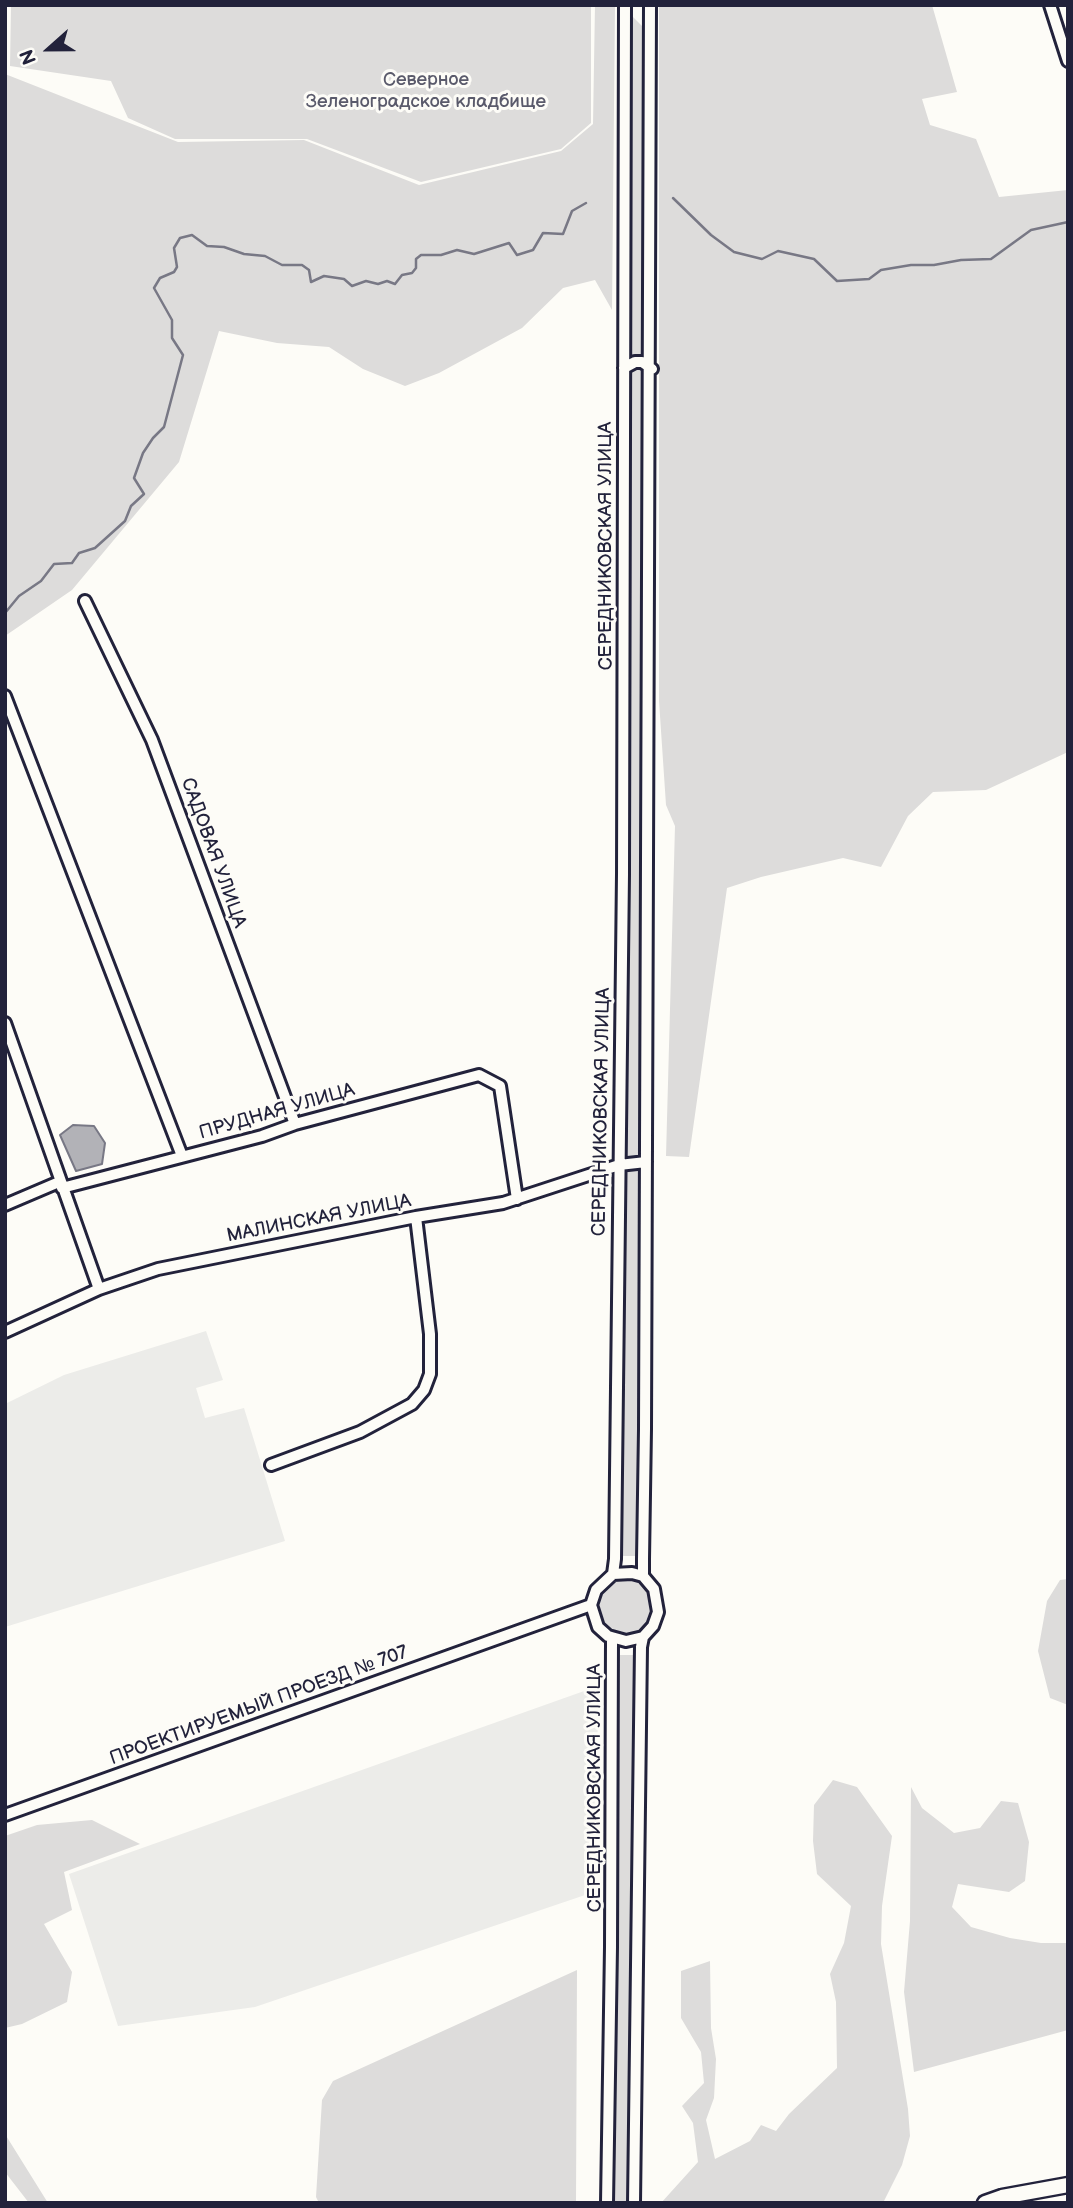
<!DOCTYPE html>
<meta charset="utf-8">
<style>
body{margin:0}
#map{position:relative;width:1073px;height:2208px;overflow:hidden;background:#fdfcf7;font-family:"Balsamiq Sans",sans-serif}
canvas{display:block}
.frame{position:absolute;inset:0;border:7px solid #22223b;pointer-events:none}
.north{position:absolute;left:14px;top:14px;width:70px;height:70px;-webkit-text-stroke:5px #fdfcf7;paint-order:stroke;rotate:249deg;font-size:19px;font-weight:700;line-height:28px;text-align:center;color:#22223b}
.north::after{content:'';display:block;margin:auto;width:24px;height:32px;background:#22223b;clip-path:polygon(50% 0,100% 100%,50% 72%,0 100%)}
</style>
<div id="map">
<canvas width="1073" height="2208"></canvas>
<div class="frame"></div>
<div class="north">N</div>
</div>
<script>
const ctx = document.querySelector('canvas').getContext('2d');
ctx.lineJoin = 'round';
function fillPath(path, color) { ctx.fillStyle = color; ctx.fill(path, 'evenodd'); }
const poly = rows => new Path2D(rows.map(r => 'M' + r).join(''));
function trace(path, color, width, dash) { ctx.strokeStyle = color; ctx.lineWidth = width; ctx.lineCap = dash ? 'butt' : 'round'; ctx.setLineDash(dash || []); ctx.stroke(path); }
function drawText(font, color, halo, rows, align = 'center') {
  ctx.font = font + ' "Balsamiq Sans",sans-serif'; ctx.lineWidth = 6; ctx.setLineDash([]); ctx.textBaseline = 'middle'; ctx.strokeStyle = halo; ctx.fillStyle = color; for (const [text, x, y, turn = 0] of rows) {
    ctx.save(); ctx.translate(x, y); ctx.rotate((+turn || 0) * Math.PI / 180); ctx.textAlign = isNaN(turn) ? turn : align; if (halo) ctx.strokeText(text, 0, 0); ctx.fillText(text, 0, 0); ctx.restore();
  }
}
fillPath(poly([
 [206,1331,223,1380,196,1388,205,1418,244,1408,285,1541,5,1627,5,1404,64,1375],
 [587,1690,594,1718,598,1722,591,1893,255,2007,118,2026,69,1874]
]), '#ecece9');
fillPath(poly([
 [11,5,591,5,591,123,561,149,421,182,307,139,175,139,128,118,111,81,10,66],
 [595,5,615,5,612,310,595,280,563,288,522,328,439,373,405,386,363,369,329,347,277,343,219,331,179,462,72,590,5,636,5,74,178,142,304,140,419,185,561,151,593,124],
 [659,5,932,5,957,92,922,99,930,125,976,139,999,197,1068,190,1068,752,986,790,933,792,908,816,881,867,843,858,761,877,727,888,689,1157,666,1156,675,826,666,805,659,701],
 [630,14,646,30,637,1556,620,1556],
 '596 1607a29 29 0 1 1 58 0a29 29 0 1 1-58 0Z',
 [1068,1579,1068,1705,1050,1698,1038,1651,1047,1601,1060,1580],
 [620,1655,635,1655,630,2203,613,2203],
 [833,1780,857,1787,892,1836,882,1906,881,1944,908,2109,910,2136,902,2165,883,2203,661,2203,698,2162,693,2123,682,2106,704,2083,701,2052,681,2018,681,1971,710,1961,711,2028,716,2059,714,2098,706,2120,715,2159,750,2141,761,2125,776,2131,789,2114,837,2068,836,2002,830,1974,844,1943,851,1906,817,1874,813,1841,814,1805],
 [911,1787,922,1808,954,1833,980,1828,1001,1801,1018,1803,1029,1842,1025,1881,1009,1892,958,1884,952,1907,971,1927,1010,1938,1041,1943,1068,1943,1068,2030,914,2072,904,1992,910,1921],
 [92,1820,140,1844,64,1872,72,1910,44,1924,72,1972,67,2002,22,2024,5,2028,5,1836,37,1825],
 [577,1970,576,2203,319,2203,316,2197,322,2100,333,2081],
 [5,2134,48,2203,29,2203,5,2172]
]), '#dddcdb');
const water = poly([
 [73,1125,94,1126,105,1143,102,1164,76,1171,60,1135,73,1125]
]);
fillPath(water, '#b2b2b7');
trace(water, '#787885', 2);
trace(poly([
 [673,198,711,235,734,252,762,259,778,251,814,259,837,281,869,279,881,270,911,265,934,265,961,260,991,259,1031,230,1068,222],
 [5,613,19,596,41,581,54,564,72,563,79,553,95,548,125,521,131,506,144,494,134,478,143,453,153,438,164,427,183,355,172,338,172,320,154,288,160,278,174,272,177,267,174,248,180,238,192,235,207,246,224,247,244,254,265,256,282,265,302,265,309,270,311,282,324,276,344,279,352,286,366,281,378,284,387,281,395,284,402,275,412,273,416,268,416,259,421,255,441,255,457,250,474,254,509,243,517,255,533,250,543,233,563,234,572,211,586,203]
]), '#787885', 2.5);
const minor = poly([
 [1050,5,1068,61],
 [624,368,635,362,642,362,652,369],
 [85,601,152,740,295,1124],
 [5,696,182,1156],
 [5,1023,99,1289],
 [62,1188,262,1136,295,1124,479,1075,500,1086,517,1199],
 [5,1205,59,1182],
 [5,1332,99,1289,158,1269,416,1217,503,1203,619,1165,646,1162],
 [271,1465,360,1432,412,1404,424,1390,430,1374,430,1334,416,1217],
 [613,1574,615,1559,623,874,625,5],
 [643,1576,632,1573,613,1574,596,1590,591,1605,598,1627,608,1636,626,1641,643,1637],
 [5,1815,591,1605],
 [607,2203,611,1947,612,1638],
 [634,2203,641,1647,643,1637,653,1626,658,1612,654,1589,643,1576,643,1559,645,1429,650,5]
]);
const major = poly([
 [985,2203,1002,2197,1068,2185]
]);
trace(minor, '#22223b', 16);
trace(major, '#22223b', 19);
trace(minor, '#fdfcf7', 10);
trace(major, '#fdfcf7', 14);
drawText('19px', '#5a5a6b', '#fdfcf7', [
 ["Северное",426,80],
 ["Зеленоградское кладбище",426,102]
]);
drawText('19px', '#22223b', '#fdfcf7', [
 ["СЕРЕДНИКОВСКАЯ УЛИЦА",606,546,-90],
 ["САДОВАЯ УЛИЦА",213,853,70],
 ["ПРУДНАЯ УЛИЦА",277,1112,-16],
 ["СЕРЕДНИКОВСКАЯ УЛИЦА",602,1112,-89],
 ["МАЛИНСКАЯ УЛИЦА",319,1219,-11],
 ["ПРОЕКТИРУЕМЫЙ ПРОЕЗД № 707",259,1706,-20],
 ["СЕРЕДНИКОВСКАЯ УЛИЦА",595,1788,-90]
]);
</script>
